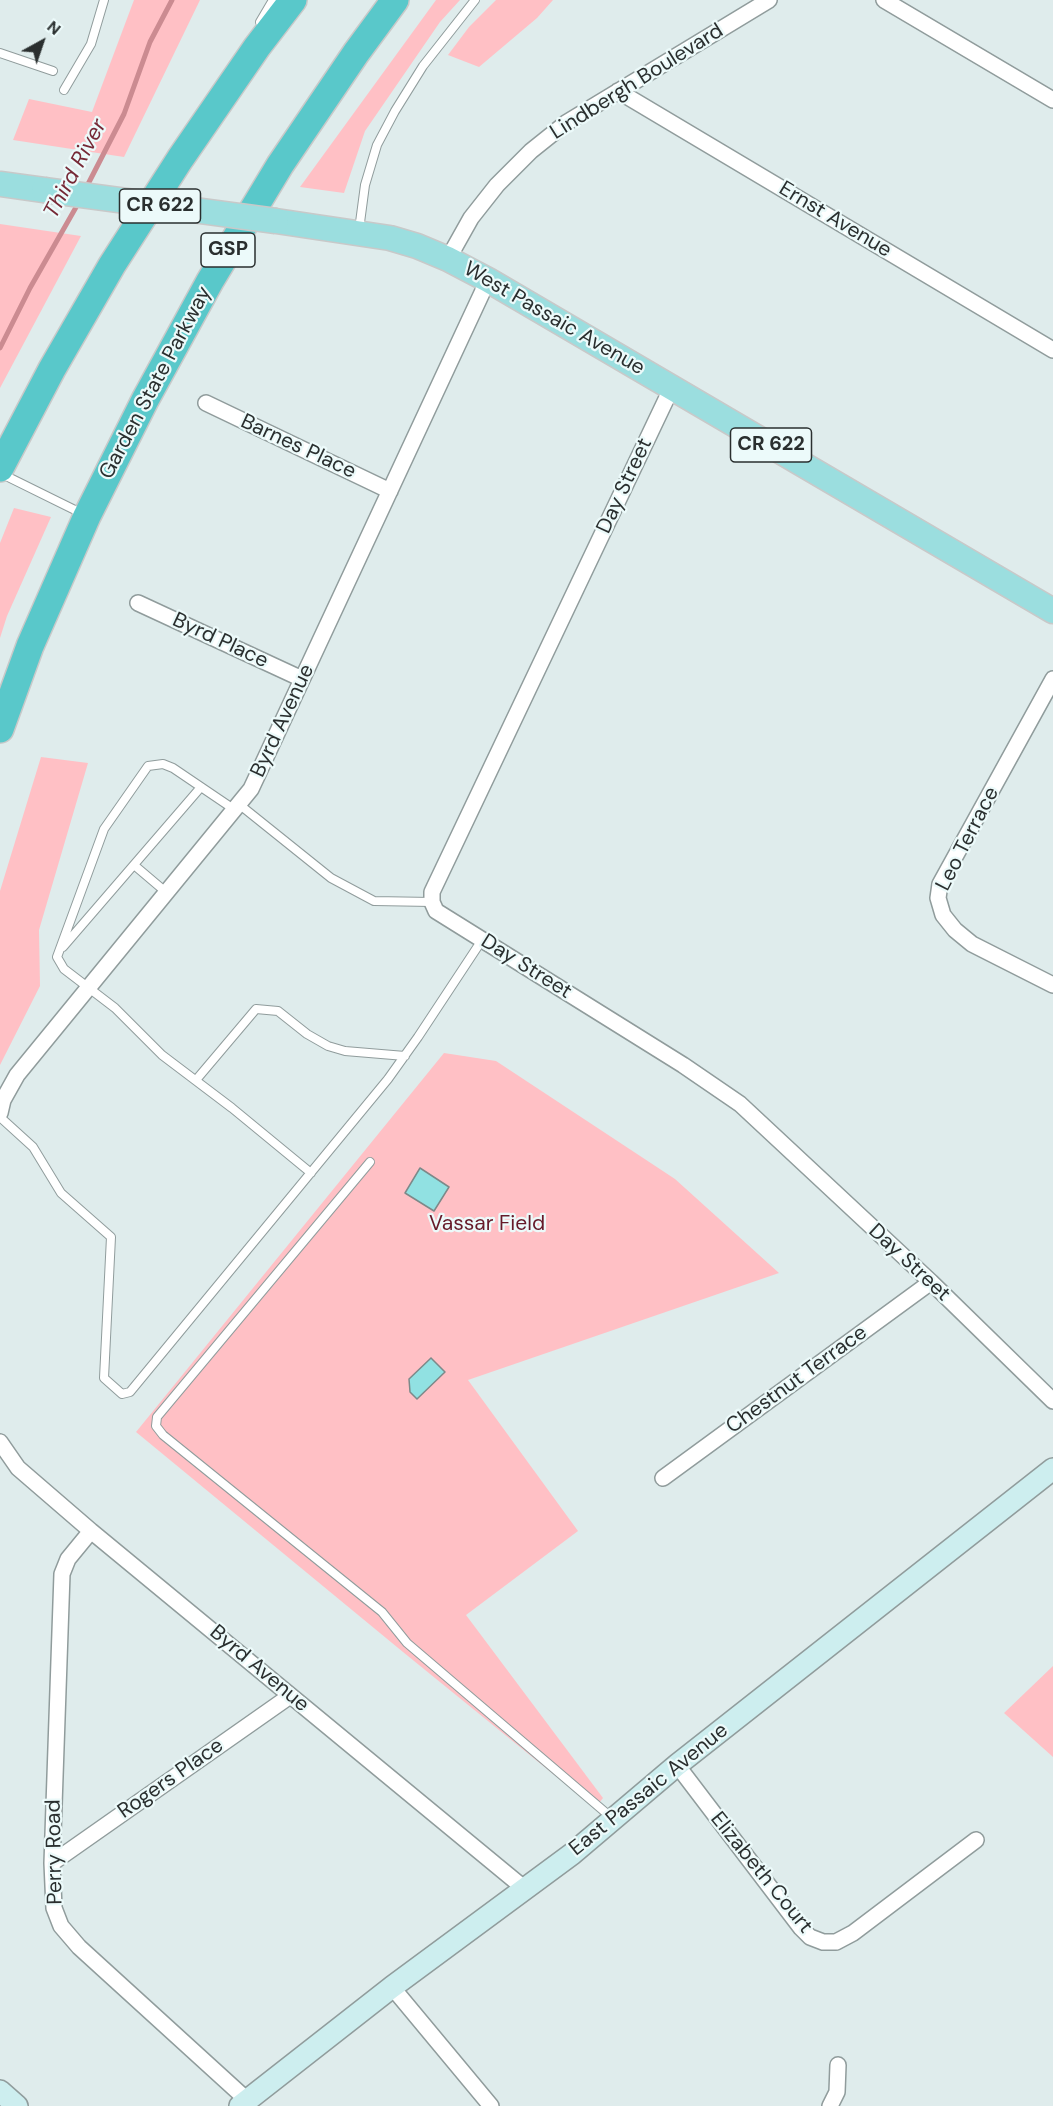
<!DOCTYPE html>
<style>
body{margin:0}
#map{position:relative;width:1053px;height:2106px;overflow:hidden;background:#dfecec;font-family:"DM Sans",sans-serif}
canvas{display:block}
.north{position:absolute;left:12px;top:12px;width:60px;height:60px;-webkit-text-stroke:4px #ecfafa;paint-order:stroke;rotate:40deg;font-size:16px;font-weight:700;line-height:24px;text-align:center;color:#2a2f2f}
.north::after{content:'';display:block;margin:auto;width:21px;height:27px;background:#2a2f2f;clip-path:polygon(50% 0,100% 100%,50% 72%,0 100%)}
</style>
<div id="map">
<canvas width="1053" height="2106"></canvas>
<div class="north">N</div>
</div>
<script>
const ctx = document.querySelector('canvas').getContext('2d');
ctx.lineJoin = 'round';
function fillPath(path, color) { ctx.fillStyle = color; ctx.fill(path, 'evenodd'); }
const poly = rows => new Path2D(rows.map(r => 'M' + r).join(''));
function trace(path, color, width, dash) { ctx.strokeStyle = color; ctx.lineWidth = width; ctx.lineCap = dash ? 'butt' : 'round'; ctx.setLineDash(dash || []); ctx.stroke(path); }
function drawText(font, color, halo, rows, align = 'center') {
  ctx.font = font + ' "DM Sans",sans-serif'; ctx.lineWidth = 4.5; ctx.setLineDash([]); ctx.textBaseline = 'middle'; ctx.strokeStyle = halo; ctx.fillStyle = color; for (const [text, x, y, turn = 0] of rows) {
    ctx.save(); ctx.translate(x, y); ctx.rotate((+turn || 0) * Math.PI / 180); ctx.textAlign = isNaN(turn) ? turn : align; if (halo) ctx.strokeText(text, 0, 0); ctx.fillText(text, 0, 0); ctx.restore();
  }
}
fillPath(poly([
 [134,0,200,0,124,157,13,140,29,99,92,112],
 [436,0,460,0,440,22,365,131,344,193,300,187],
 [496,0,553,0,537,18,479,67,448,55,469,27],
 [0,224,81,236,0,388],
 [14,508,51,517,7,616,0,638,0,543],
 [41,757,88,763,39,930,40,986,0,1065,0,891],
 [444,1053,496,1061,675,1179,779,1273,468,1380,578,1531,466,1615,603,1798,595,1808,403,1652,136,1432],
 [1053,1666,1053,1757,1004,1713]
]), '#ffc0c5');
trace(poly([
 [86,188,124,114,150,42,172,0],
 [0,348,30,288,79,202]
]), '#cb8b91', 5);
const building = poly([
 [420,1168,449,1187,434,1211,405,1193,420,1168],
 [431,1358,445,1372,417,1399,410,1392,409,1379,431,1358]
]);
fillPath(building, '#91e1e2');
trace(building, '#7d8989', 1.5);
const lane = poly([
 [260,22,273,0],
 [0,53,53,71],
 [64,90,91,44,104,0],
 [359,230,365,185,377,145,395,111,423,66,475,0],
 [0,473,83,514],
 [240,805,331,878,374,901,432,902],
 [235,810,173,768,163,764,148,766,104,829,57,957,64,969,115,1008,162,1055,232,1108,311,1173],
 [134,865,167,893],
 [63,947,201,787],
 [196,1080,256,1009,278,1011,307,1034,328,1046,345,1051,405,1056],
 [0,1117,33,1147,61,1193,111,1237,104,1378,122,1394,130,1392,388,1079,418,1037,482,940],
 [370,1162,157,1417,156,1426,163,1435,382,1612,407,1643,612,1818]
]);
const street = poly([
 [884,0,1053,100],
 [618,91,1053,350],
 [448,259,471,218,497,185,531,151,566,123,769,0],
 [672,387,432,892,432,902,436,911,683,1065,740,1104,931,1282,1053,1401],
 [206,403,390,491],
 [138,603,302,679],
 [1053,679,940,884,938,898,943,915,955,930,972,944,1053,985],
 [0,1113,3,1100,17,1075,251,789,488,280],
 [0,1442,18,1468,91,1531,525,1889],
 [663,1478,931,1282],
 [91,1531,68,1559,62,1574,52,1863,54,1908,61,1926,79,1947,247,2100],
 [677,1765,801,1928,810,1937,823,1942,836,1942,853,1933,976,1840],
 [52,1863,290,1696],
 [392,1987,491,2106],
 [830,2106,837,2092,838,2065]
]);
const secondary = poly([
 [0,2091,17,2106],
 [240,2106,392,1987,572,1854,677,1765,1053,1469]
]);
const primary = poly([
 [0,184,44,190],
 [276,221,390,238,417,246,448,259,488,280,1053,611]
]);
const highway = poly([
 [0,468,52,369,112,265,180,159,257,47,293,0],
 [0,729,30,646,87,516,145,400,210,281,280,165,356,53,395,0]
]);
trace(lane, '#909c9c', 10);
trace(street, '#909c9c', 18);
trace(secondary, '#909c9c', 24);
trace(primary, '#c8c9c9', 27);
trace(highway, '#c8c9c9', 30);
trace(lane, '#fff', 8);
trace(street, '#fff', 15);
trace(secondary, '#cdeeef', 21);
trace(primary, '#9bdedf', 24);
trace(highway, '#59c8ca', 27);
const primaryBridge = poly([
 [44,190,276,221]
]);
trace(primaryBridge, '#c8c9c9', 27, []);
trace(primaryBridge, '#9bdedf', 24);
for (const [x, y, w] of [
 [160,206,81],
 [228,250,54],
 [771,445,81]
]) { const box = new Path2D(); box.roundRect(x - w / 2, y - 17, w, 34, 4.5); ctx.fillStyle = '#ecfafa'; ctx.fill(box); trace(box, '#2a2f2f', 1.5); }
drawText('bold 20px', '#2a2f2f', null, [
 ["CR 622",160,206],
 ["GSP",228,250],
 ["CR 622",771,445]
]);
drawText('21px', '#2a2f2f', '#ecfafa', [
 ["Lindbergh Boulevard",637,82,-32],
 ["Ernst Avenue",835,220,31],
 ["West Passaic Avenue",554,319,30],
 ["Garden State Parkway",156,383,-62],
 ["Barnes Place",298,447,25],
 ["Day Street",625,486,-65],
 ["Byrd Place",220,641,25],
 ["Byrd Avenue",283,721,-65],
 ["Leo Terrace",968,839,-63],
 ["Day Street",526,967,32],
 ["Day Street",909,1263,43],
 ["Chestnut Terrace",797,1380,-36],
 ["Byrd Avenue",259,1669,40],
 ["Rogers Place",171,1779,-35],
 ["East Passaic Avenue",649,1790,-39],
 ["Perry Road",55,1852,-91],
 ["Elizabeth Court",761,1873,51]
]);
drawText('21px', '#661a29', '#ecfafa', [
 ["Vassar Field",487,1224]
]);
drawText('italic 22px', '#762936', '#ecfafa', [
 ["Third River",76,169,-62]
]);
</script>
